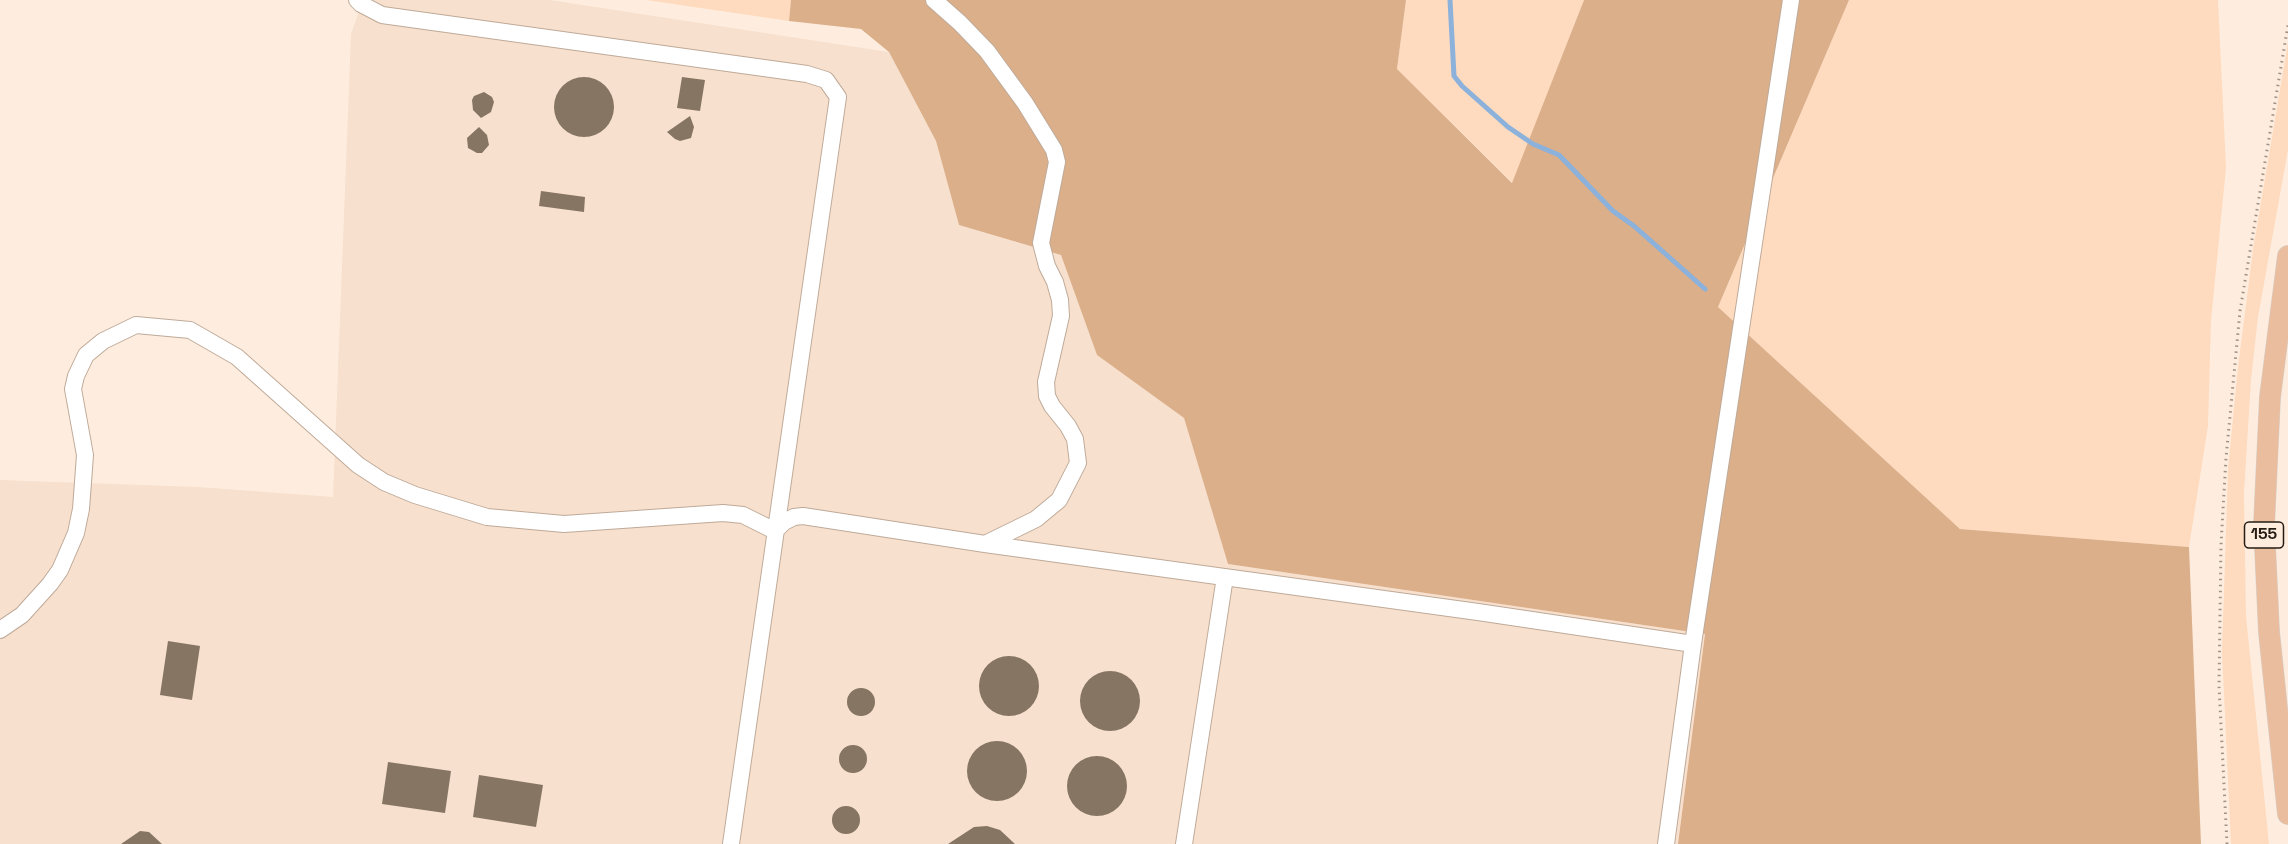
<!DOCTYPE html>
<style>
body{margin:0}
canvas{display:block;background:#feedde}
</style>
<canvas width="2288" height="844"></canvas>
<script>
const ctx = document.querySelector('canvas').getContext('2d');
ctx.lineJoin = 'round';
function fillPath(path, color) { ctx.fillStyle = color; ctx.fill(path, 'evenodd'); }
const poly = rows => new Path2D(rows.map(r => 'M' + r).join(''));
function trace(path, color, width, dash) { ctx.strokeStyle = color; ctx.lineWidth = width; ctx.lineCap = dash ? 'butt' : 'round'; ctx.setLineDash(dash || []); ctx.stroke(path); }
function drawText(font, color, halo, rows, align = 'center') {
  ctx.font = font + ' "Space Grotesk",sans-serif'; ctx.lineWidth = 4.5; ctx.setLineDash([]); ctx.textBaseline = 'middle'; ctx.strokeStyle = halo; ctx.fillStyle = color; for (const [text, x, y, turn = 0] of rows) {
    ctx.save(); ctx.translate(x, y); ctx.rotate((+turn || 0) * Math.PI / 180); ctx.textAlign = isNaN(turn) ? turn : align; if (halo) ctx.strokeText(text, 0, 0); ctx.fillText(text, 0, 0); ctx.restore();
  }
}
fillPath(poly([
 [363,0,550,0,889,52,936,141,959,225,1061,255,1097,355,1184,418,1228,564,1705,634,1678,844,0,844,0,480,199,487,333,497,351,34]
]), '#f7e0ce');
fillPath(poly([
 [646,0,791,0,789,21],
 [1406,0,1584,0,1513,183,1397,69],
 [1849,0,2218,0,2226,168,2211,321,2208,426,2189,547,1960,529,1718,307],
 [2288,42,2288,150,2258,317,2251,380,2244,493,2246,616,2269,844,2231,844,2222,652,2228,469,2238,367,2253,250]
]), '#fedbbf');
fillPath(poly([
 [791,0,1406,0,1397,69,1512,183,1584,0,1849,0,1718,307,1960,529,2189,547,2201,844,1678,844,1705,634,1228,564,1184,418,1097,355,1061,255,959,225,936,141,889,52,861,29,789,21]
]), '#dbaf8a');
trace(poly([
 [1450,0,1454,76,1462,86,1508,127,1533,144,1559,155,1613,211,1634,226,1705,289]
]), '#8cb1da', 5);
fillPath(poly([
 [682,77,705,80,700,111,677,108],
 '554 107a30 30 0 1 1 60 0a30 30 0 1 1-60 0Z',
 [484,92,492,97,494,102,491,112,481,118,473,110,472,100,474,96],
 [690,116,694,127,691,138,680,141,675,139,667,132],
 [479,127,487,135,489,145,482,153,477,153,468,148,467,138],
 [541,191,585,197,584,212,539,206],
 [168,641,200,646,192,700,160,695],
 '979 686a30 30 0 1 1 60 0a30 30 0 1 1-60 0Z',
 '1080 701a30 30 0 1 1 60 0a30 30 0 1 1-60 0Z',
 '847 702a14 14 0 1 1 28 0a14 14 0 1 1-28 0Z',
 '967 771a30 30 0 1 1 60 0a30 30 0 1 1-60 0Z',
 '839 759a14 14 0 1 1 28 0a14 14 0 1 1-28 0Z',
 '1067 786a30 30 0 1 1 60 0a30 30 0 1 1-60 0Z',
 [388,762,451,771,445,813,382,804],
 [479,775,543,785,536,827,473,817],
 '832 820a14 14 0 1 1 28 0a14 14 0 1 1-28 0Z',
 [987,826,1000,830,1015,844,948,844,974,827],
 [140,831,149,832,162,844,121,844]
]), '#857562');
const minor = poly([
 [357,0,361,4,382,15,807,74,826,80,838,97,731,844],
 [934,0,960,23,987,51,1025,103,1054,150,1057,162,1041,243,1047,266,1055,282,1060,300,1061,316,1046,382,1047,396,1052,406,1068,426,1075,439,1078,463,1059,500,1036,519,985,544],
 [0,630,22,615,50,584,60,570,76,533,81,509,85,455,73,389,76,376,86,355,103,341,136,325,190,330,237,357,358,465,384,482,415,495,487,517,564,524,723,513,743,515,775,531,784,522,794,517,803,516,985,544,1478,612,1693,644],
 [1184,844,1225,577],
 [1666,844,1693,644,1791,0]
]);
const major = poly([
 [2288,256,2270,397,2264,525,2269,632,2288,814]
]);
trace(minor, '#bfaa99', 18);
trace(major, '#d8d6d5', 22);
trace(poly([
 [2227,844,2219,686,2221,545,2226,458,2240,311,2288,25]
]), '#9f9287', 3, [1.5, 4.5]);
trace(minor, '#fff', 16);
trace(major, '#e9bd9e', 21);
for (const [x, y, w] of [
 [2264,535,39]
]) { const box = new Path2D(); box.roundRect(x - w / 2, y - 13, w, 26, 4.5); ctx.fillStyle = '#feedde'; ctx.fill(box); trace(box, '#241c15', 1.5); }
drawText('bold 16px', '#241c15', null, [
 ["155",2264,535]
]);
</script>
